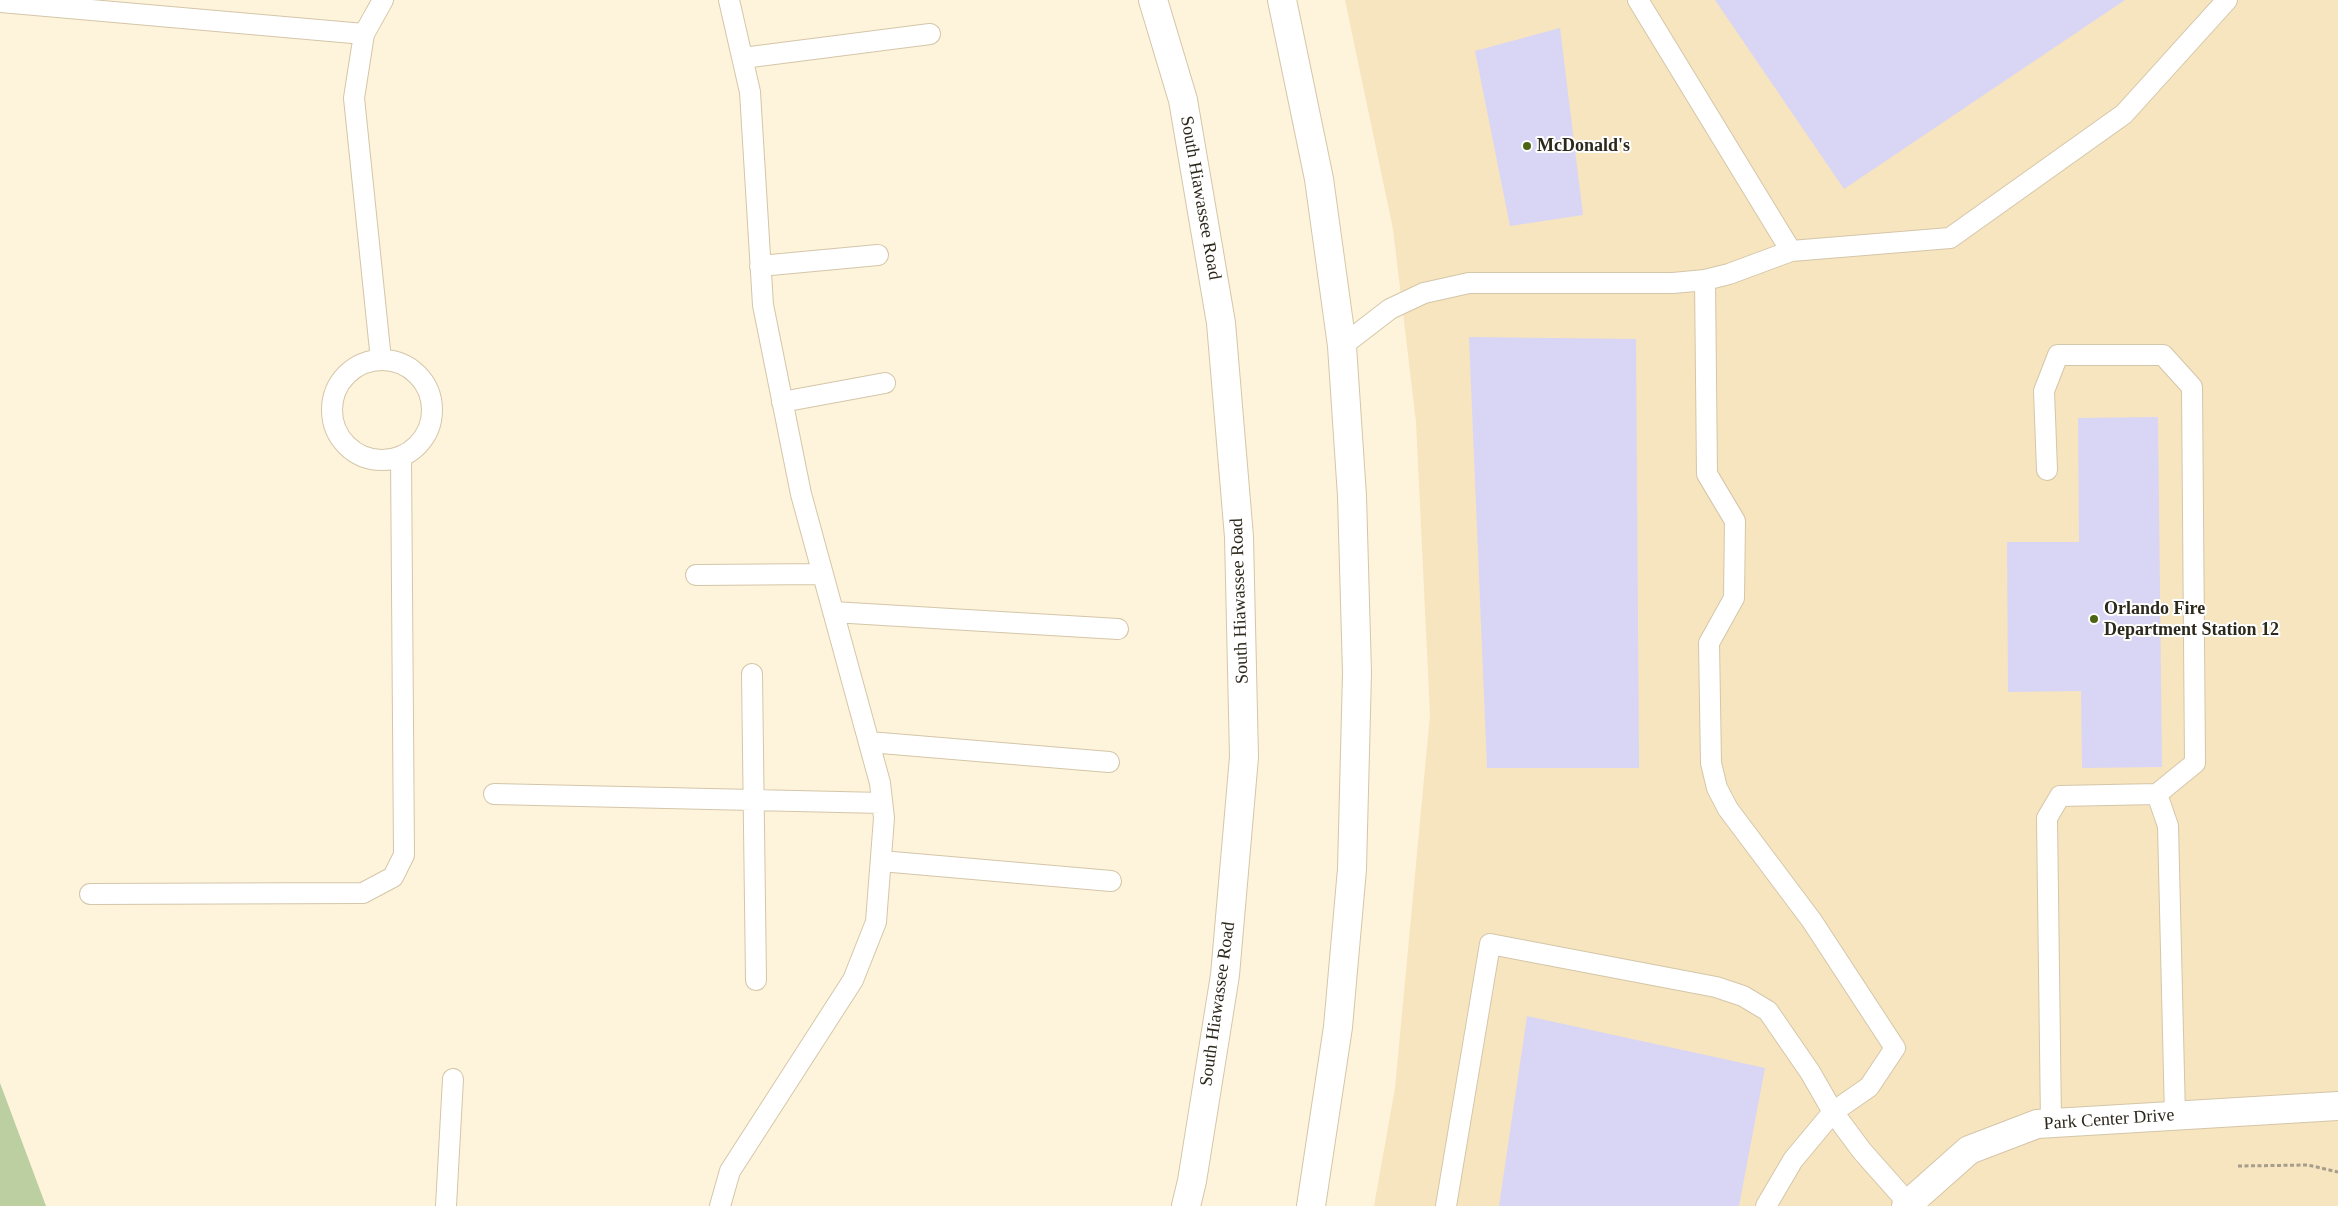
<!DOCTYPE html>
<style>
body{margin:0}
canvas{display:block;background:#fef3db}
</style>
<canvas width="2338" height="1206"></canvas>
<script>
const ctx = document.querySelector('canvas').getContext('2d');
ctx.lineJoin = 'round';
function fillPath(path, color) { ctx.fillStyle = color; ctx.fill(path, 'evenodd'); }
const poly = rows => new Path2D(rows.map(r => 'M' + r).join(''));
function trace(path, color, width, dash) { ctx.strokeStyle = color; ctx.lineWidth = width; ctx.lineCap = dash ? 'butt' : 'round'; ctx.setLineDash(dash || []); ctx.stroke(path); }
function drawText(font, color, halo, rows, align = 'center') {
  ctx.font = font + ' Georgia,serif'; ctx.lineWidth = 4; ctx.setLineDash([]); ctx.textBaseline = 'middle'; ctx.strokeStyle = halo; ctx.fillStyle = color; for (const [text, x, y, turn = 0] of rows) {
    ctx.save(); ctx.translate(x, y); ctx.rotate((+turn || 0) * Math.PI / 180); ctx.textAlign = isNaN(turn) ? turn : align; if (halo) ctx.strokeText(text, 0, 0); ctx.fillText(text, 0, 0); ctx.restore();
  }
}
fillPath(poly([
 [1345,0,2338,0,2338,1206,1374,1206,1395,1088,1430,715,1416,422,1393,229]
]), '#f7e5c0');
fillPath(poly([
 [0,1083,46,1206,0,1206]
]), '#bbcfa1');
fillPath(poly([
 [1715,0,2125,0,1844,189],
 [1560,28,1583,215,1510,226,1475,51],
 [1469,337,1636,339,1639,768,1487,768],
 [2158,417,2162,767,2082,768,2081,691,2008,692,2007,542,2079,542,2078,418],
 [1527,1016,1765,1068,1739,1206,1499,1206]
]), '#d9d5f4');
const service = poly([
 [1638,0,1791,251],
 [0,2,364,34],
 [743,58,930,34],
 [760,266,878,255],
 [1705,280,1707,474,1735,521,1734,598,1709,643,1711,763,1717,788,1728,809,1812,921,1895,1048,1869,1087,1833,1112,1862,1151,1908,1203],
 [1342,346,1390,309,1424,293,1469,283,1673,283,1705,280,1729,274,1791,251,1950,238,2124,114,2227,0],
 [381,360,354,98,364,34,383,0],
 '332 410a50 50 0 1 1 100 0a50 50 0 1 1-100 0Z',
 [782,402,885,383],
 [2047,470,2044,391,2058,355,2163,355,2192,387,2195,763,2157,794],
 [696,575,823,574],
 [833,612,1118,629],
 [752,674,756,980],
 [869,742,1109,762],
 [494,794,882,803],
 [881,861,1111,881],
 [90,894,363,893,393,877,404,855,401,456],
 [2051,1123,2047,818,2060,796,2157,794,2168,826,2175,1116],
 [446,1206,453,1079],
 [720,1206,730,1171,853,980,876,922,884,818,880,783,801,494,763,305,750,92,729,0],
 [1446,1206,1490,944,1716,987,1743,996,1768,1011,1810,1072,1833,1112,1793,1160,1766,1206]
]);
const minor = poly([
 [1906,1206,1969,1150,2037,1124,2338,1106]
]);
const tertiary = poly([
 [1153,0,1183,100,1221,323,1239,537,1244,757,1225,975,1192,1181,1186,1206],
 [1282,0,1319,179,1342,346,1352,496,1357,673,1352,869,1338,1027,1311,1206]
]);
trace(service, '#d4c6a8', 22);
trace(minor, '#d4c6a8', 30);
trace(tertiary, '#d4c6a8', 30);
trace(poly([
 [2238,1166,2308,1165,2338,1172]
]), '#a69e8b', 3, [4, 2.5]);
trace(service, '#fff', 20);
trace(minor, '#fff', 28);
trace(tertiary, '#fff', 28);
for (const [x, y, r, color] of [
 [1527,146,5,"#4b6515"],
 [2094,619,5,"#4b6515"]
]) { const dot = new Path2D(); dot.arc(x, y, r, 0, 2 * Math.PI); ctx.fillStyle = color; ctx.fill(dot); trace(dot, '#fff', 2); }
drawText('bold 18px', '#2d281c', '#fff', [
 ["McDonald's",1537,146],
 ["Orlando Fire",2104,609],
 ["Department Station 12",2104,630]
], 'left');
drawText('18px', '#2d281c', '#fff', [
 ["South Hiawassee Road",1200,198,80],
 ["South Hiawassee Road",1240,601,-92],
 ["South Hiawassee Road",1218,1004,-82],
 ["Park Center Drive",2109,1120,-4]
]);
</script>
